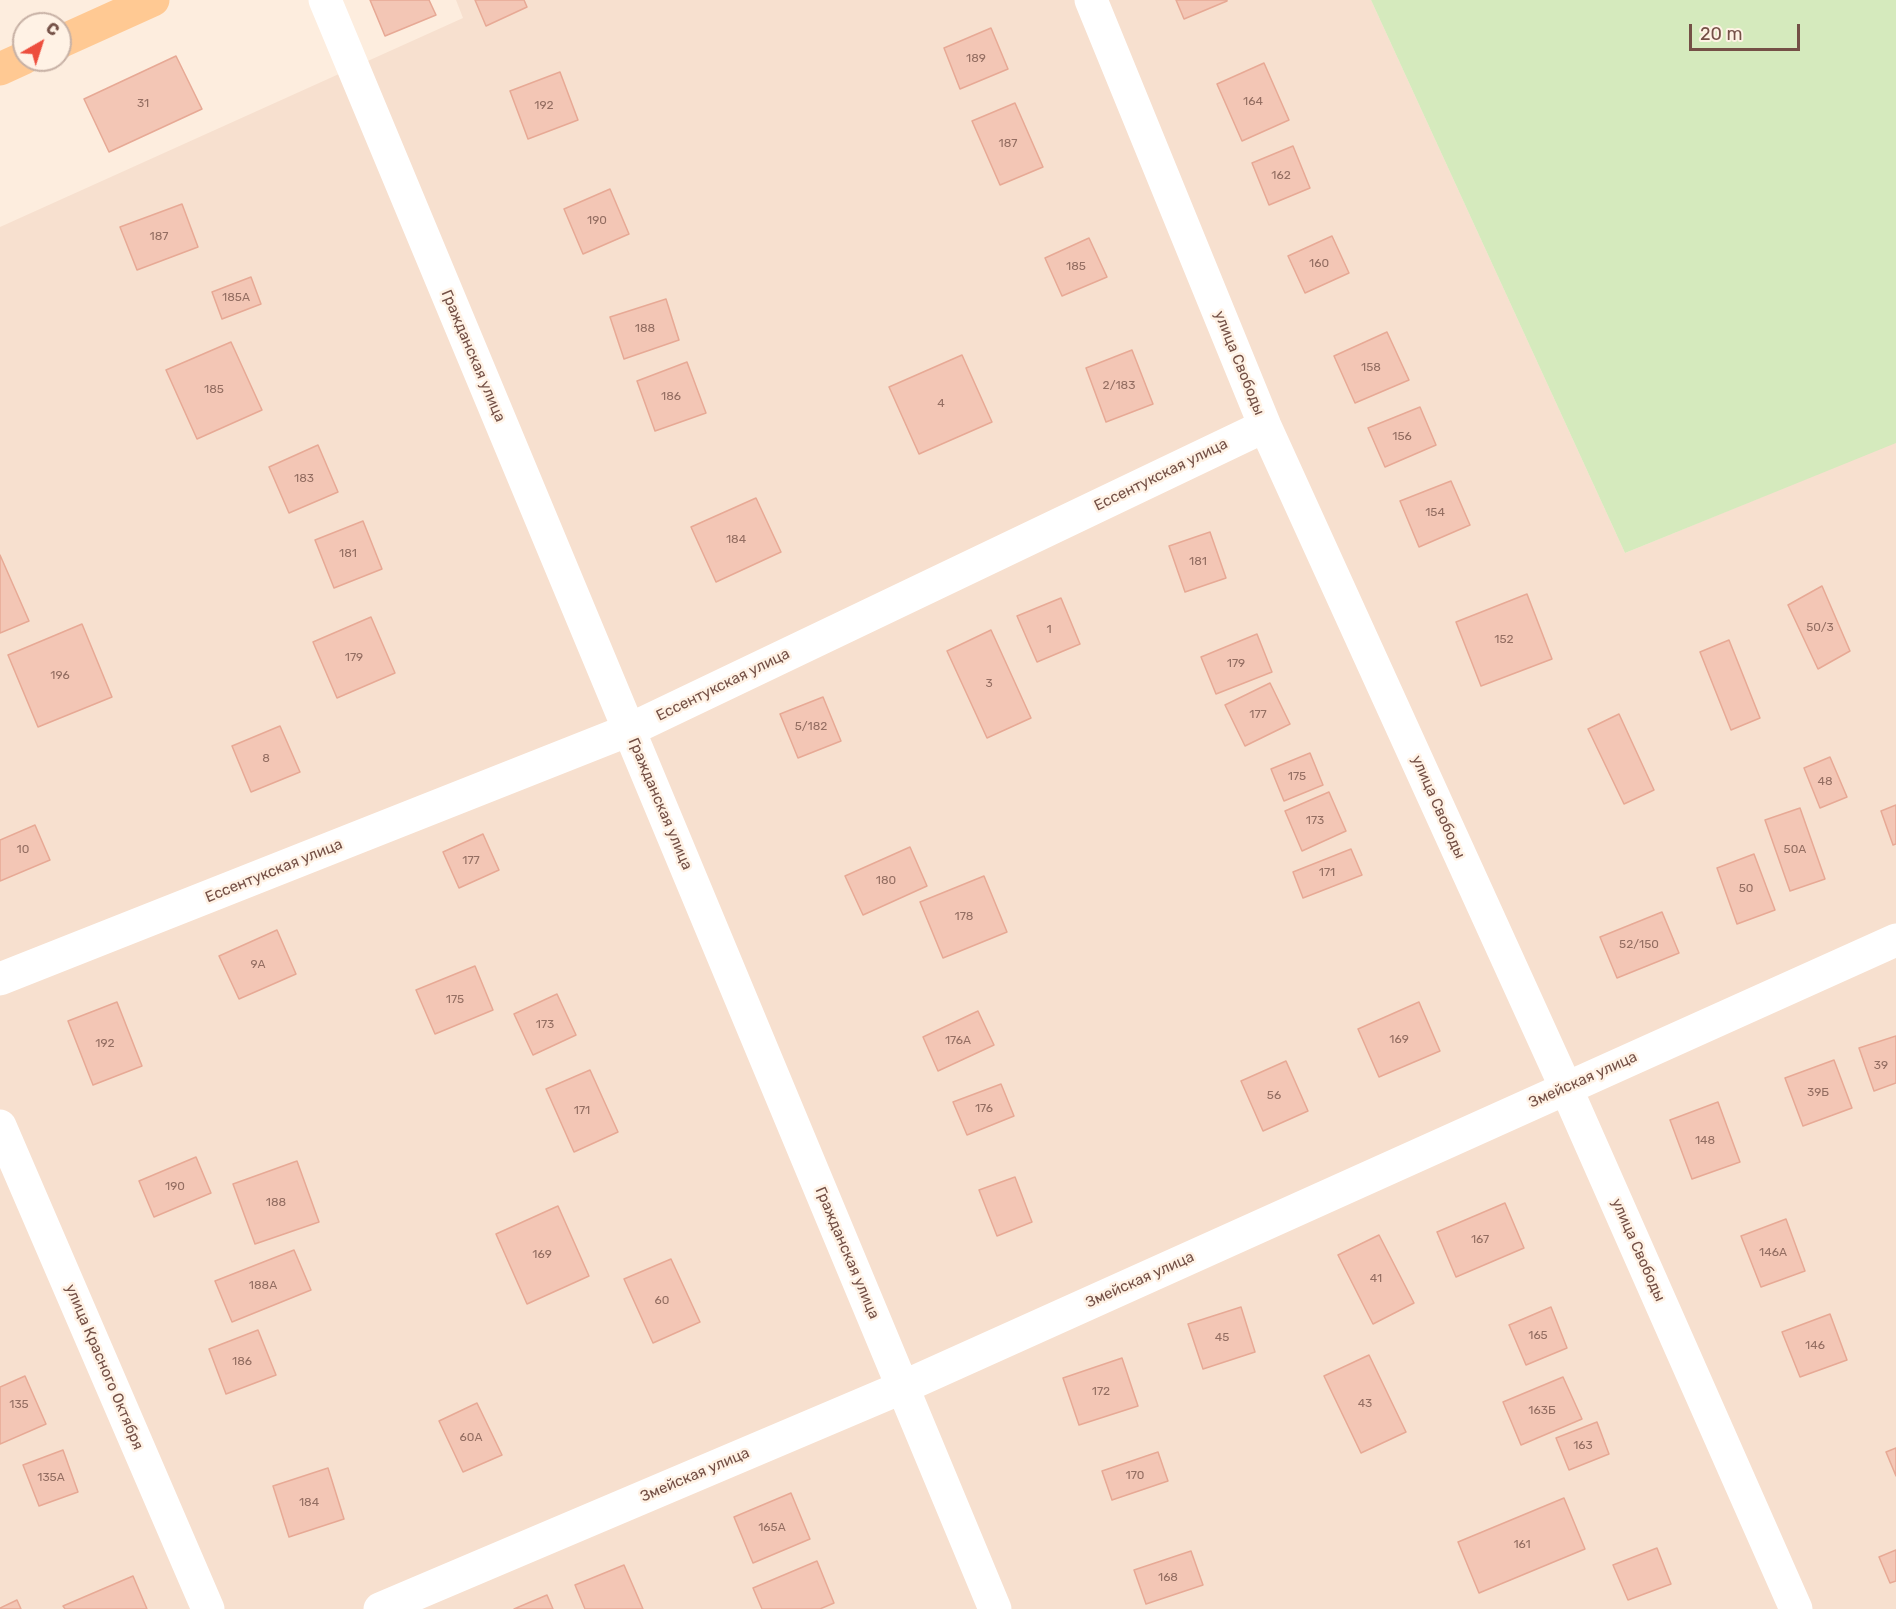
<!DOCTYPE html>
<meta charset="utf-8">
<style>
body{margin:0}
#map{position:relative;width:1896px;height:1609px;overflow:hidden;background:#fdedde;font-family:Rubik,sans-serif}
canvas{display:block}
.north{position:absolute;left:12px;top:12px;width:60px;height:60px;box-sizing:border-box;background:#fff2e5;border:2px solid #c7b1a5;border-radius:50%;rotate:39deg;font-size:16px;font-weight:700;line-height:24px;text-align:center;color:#745046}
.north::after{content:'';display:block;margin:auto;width:21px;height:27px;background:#ed4e3d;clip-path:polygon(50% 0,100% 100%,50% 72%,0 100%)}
.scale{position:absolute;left:1689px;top:24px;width:111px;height:27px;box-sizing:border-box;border:3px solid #745046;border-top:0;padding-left:8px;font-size:18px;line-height:21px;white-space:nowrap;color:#745046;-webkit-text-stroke:4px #fff2e5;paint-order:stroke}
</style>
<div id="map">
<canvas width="1896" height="1609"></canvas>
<div class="north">С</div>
<div class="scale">20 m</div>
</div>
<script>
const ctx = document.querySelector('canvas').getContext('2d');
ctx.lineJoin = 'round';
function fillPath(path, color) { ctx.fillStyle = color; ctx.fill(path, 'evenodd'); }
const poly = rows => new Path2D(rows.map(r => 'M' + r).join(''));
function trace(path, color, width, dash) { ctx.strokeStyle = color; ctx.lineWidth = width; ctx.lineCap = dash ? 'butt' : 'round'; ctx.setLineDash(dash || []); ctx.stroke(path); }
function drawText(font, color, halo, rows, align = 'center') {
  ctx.font = font + ' Rubik,sans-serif'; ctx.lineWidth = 5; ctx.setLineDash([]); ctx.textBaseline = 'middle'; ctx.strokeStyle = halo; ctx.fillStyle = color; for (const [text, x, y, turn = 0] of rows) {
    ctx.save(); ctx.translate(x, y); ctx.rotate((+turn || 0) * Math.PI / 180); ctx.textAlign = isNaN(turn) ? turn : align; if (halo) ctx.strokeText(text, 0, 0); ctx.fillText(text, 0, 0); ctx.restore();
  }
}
fillPath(poly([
 [456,0,1371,0,1625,553,1896,442,1896,1609,0,1609,0,227,463,18]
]), '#f7e0cf');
fillPath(poly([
 [1371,0,1896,0,1896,443,1625,553]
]), '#d5eabd');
const building = poly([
 [370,0,429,0,436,15,385,36,370,0],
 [475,0,524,0,527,7,486,26,475,0],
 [1176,0,1227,0,1227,1,1184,19,1176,0],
 [991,28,1008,69,960,89,944,48,991,28],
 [176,56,202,109,109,152,84,99,176,56],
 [1264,63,1289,120,1242,141,1217,84,1264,63],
 [560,72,578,120,528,139,510,91,560,72],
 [1015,103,1043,167,1000,185,972,121,1015,103],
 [1293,146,1310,188,1269,205,1252,163,1293,146],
 [610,189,629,234,583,254,564,209,610,189],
 [182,204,198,247,137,270,120,227,182,204],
 [1332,236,1349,273,1305,293,1288,256,1332,236],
 [1089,238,1107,277,1062,296,1045,258,1089,238],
 [251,277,261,304,222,319,212,292,251,277],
 [666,299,679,340,624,359,610,317,666,299],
 [1387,332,1409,380,1355,403,1334,356,1387,332],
 [231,342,262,410,197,439,166,370,231,342],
 [1132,350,1153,404,1106,422,1086,368,1132,350],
 [962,355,992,422,919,454,889,387,962,355],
 [687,362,706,413,655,431,637,381,687,362],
 [1420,407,1436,445,1385,467,1368,428,1420,407],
 [318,445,338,492,289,513,269,467,318,445],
 [1451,481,1470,525,1419,547,1400,501,1451,481],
 [756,498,781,552,716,582,691,527,756,498],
 [363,521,382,569,334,588,315,540,363,521],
 [1210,532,1226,578,1185,592,1169,546,1210,532],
 [0,555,29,621,0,633,0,555],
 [1822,586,1850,651,1818,669,1788,605,1822,586],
 [1527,594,1552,659,1481,686,1456,622,1527,594],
 [1061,598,1080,644,1037,662,1017,616,1061,598],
 [371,617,395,673,337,698,313,642,371,617],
 [82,624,112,697,38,727,8,655,82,624],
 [991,630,1031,718,987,738,947,651,991,630],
 [1257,634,1272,672,1216,694,1201,657,1257,634],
 [1729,640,1760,718,1731,730,1700,652,1729,640],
 [1270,683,1290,724,1245,746,1225,705,1270,683],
 [823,697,841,741,798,758,780,714,823,697],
 [1619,714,1654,790,1624,804,1588,729,1619,714],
 [280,726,300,772,251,792,232,746,280,726],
 [1310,753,1323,785,1284,801,1271,769,1310,753],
 [1830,757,1847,797,1820,808,1804,768,1830,757],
 [1329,792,1346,831,1302,851,1285,811,1329,792],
 [1896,805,1896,844,1893,845,1881,811,1896,805],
 [1800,808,1825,879,1790,891,1765,820,1800,808],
 [35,825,50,860,0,881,0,840,35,825],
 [483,834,499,870,459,888,443,852,483,834],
 [910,847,927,886,863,915,845,876,910,847],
 [1351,849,1362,875,1303,898,1293,872,1351,849],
 [1754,854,1775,910,1737,924,1717,868,1754,854],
 [984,876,1007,932,943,958,920,902,984,876],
 [1662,912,1679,953,1617,978,1600,937,1662,912],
 [277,930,296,974,239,999,219,956,277,930],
 [475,966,493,1010,435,1034,416,990,475,966],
 [557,994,576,1035,533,1055,514,1014,557,994],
 [117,1002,142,1066,93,1085,68,1021,117,1002],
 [1419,1002,1440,1051,1379,1077,1358,1029,1419,1002],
 [978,1011,994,1045,938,1071,923,1037,978,1011],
 [1896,1036,1896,1083,1874,1091,1859,1048,1896,1036],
 [1834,1060,1852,1108,1803,1126,1785,1078,1834,1060],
 [1286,1061,1308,1111,1263,1131,1241,1081,1286,1061],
 [590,1070,618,1132,574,1152,546,1089,590,1070],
 [1001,1084,1014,1116,967,1135,953,1102,1001,1084],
 [1718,1102,1740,1162,1692,1179,1670,1120,1718,1102],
 [196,1157,211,1193,154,1217,139,1181,196,1157],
 [297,1161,319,1222,255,1244,233,1184,297,1161],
 [1015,1177,1032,1222,997,1236,979,1190,1015,1177],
 [1505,1203,1524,1248,1456,1277,1437,1232,1505,1203],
 [558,1206,589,1276,527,1304,496,1234,558,1206],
 [1786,1219,1805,1271,1761,1287,1741,1236,1786,1219],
 [1379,1235,1414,1303,1373,1324,1338,1255,1379,1235],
 [294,1250,311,1290,232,1322,215,1281,294,1250],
 [671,1259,700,1322,653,1343,624,1279,671,1259],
 [1241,1307,1255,1352,1203,1369,1188,1324,1241,1307],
 [1551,1307,1567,1348,1526,1365,1509,1325,1551,1307],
 [1830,1314,1847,1360,1800,1377,1782,1332,1830,1314],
 [258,1330,276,1375,226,1394,209,1349,258,1330],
 [1369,1355,1406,1432,1361,1453,1324,1376,1369,1355],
 [1122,1358,1138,1406,1079,1425,1063,1378,1122,1358],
 [25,1376,46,1424,0,1444,0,1387,25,1376],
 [1563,1377,1582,1419,1521,1445,1503,1402,1563,1377],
 [477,1403,502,1455,463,1472,439,1421,477,1403],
 [1597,1422,1609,1454,1569,1470,1556,1438,1597,1422],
 [1896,1448,1896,1476,1886,1452,1896,1448],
 [63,1450,78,1492,39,1506,23,1465,63,1450],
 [1158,1452,1168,1481,1112,1500,1102,1471,1158,1452],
 [328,1468,344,1519,289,1537,273,1486,328,1468],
 [791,1493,810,1539,753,1563,734,1517,791,1493],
 [1564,1498,1585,1549,1479,1593,1458,1542,1564,1498],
 [1657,1548,1671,1584,1628,1600,1613,1565,1657,1548],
 [1896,1550,1896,1581,1890,1583,1879,1557,1896,1550],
 [1191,1551,1203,1585,1146,1604,1134,1570,1191,1551],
 [817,1561,834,1603,820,1609,762,1609,753,1588,817,1561],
 [624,1565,643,1609,585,1609,575,1585,624,1565],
 [133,1576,147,1609,65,1609,63,1606,133,1576],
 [547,1595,553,1609,514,1609,547,1595],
 [17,1600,21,1609,0,1609,0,1608,17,1600]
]);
fillPath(building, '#f3c6b5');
trace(building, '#e7a995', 1.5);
trace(poly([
 [325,0,995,1609],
 [1091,0,1265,426,1566,1088,1796,1609],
 [0,979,629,730,1265,426],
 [0,1126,208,1609],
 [380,1609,903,1387,1896,940]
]), '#fff', 33);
trace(poly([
 [60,42,153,0],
 [0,69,24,58]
]), '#ffc993', 33);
drawText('12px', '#946e62', null, [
 ["189",976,59],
 ["164",1253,102],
 ["31",143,104],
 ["192",544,106],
 ["187",1008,144],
 ["162",1281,176],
 ["190",597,221],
 ["187",159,237],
 ["160",1319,264],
 ["185",1076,267],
 ["185А",236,298],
 ["188",645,329],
 ["158",1371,368],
 ["2/183",1119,386],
 ["185",214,390],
 ["186",671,397],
 ["4",941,404],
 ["156",1402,437],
 ["183",304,479],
 ["154",1435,513],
 ["184",736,540],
 ["181",348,554],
 ["181",1198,562],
 ["50/3",1820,628],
 ["1",1049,630],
 ["152",1504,640],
 ["179",354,658],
 ["179",1236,664],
 ["196",60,676],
 ["3",989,684],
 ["177",1258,715],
 ["5/182",811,727],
 ["8",266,759],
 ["175",1297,777],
 ["48",1825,782],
 ["173",1315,821],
 ["10",23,850],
 ["50А",1795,850],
 ["177",471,861],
 ["171",1327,873],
 ["180",886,881],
 ["50",1746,889],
 ["178",964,917],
 ["52/150",1639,945],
 ["9А",258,965],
 ["175",455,1000],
 ["173",545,1025],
 ["169",1399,1040],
 ["176А",958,1041],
 ["192",105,1044],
 ["39",1881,1066],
 ["39Б",1818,1093],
 ["56",1274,1096],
 ["176",984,1109],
 ["171",582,1111],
 ["148",1705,1141],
 ["190",175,1187],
 ["188",276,1203],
 ["167",1480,1240],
 ["146А",1773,1253],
 ["169",542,1255],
 ["41",1376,1279],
 ["188А",263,1286],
 ["60",662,1301],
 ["165",1538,1336],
 ["45",1222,1338],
 ["146",1815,1346],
 ["186",242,1362],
 ["172",1101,1392],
 ["43",1365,1404],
 ["135",19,1405],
 ["163Б",1542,1411],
 ["60А",471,1438],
 ["163",1583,1446],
 ["170",1135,1476],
 ["135А",51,1478],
 ["184",309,1503],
 ["165А",772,1528],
 ["161",1522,1545],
 ["168",1168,1578]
]);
drawText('15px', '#745046', '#fff2e5', [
 ["Гражданская улица",473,356,67],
 ["улица Свободы",1239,363,68],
 ["Ессентукская улица",1161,475,-26],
 ["Ессентукская улица",723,685,-26],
 ["Гражданская улица",660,804,67],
 ["улица Свободы",1438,807,66],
 ["Ессентукская улица",274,871,-22],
 ["Змейская улица",1583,1080,-24],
 ["улица Свободы",1638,1250,66],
 ["Гражданская улица",847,1253,67],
 ["Змейская улица",1140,1280,-24],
 ["улица Красного Октября",104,1367,67],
 ["Змейская улица",695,1475,-23]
]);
</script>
